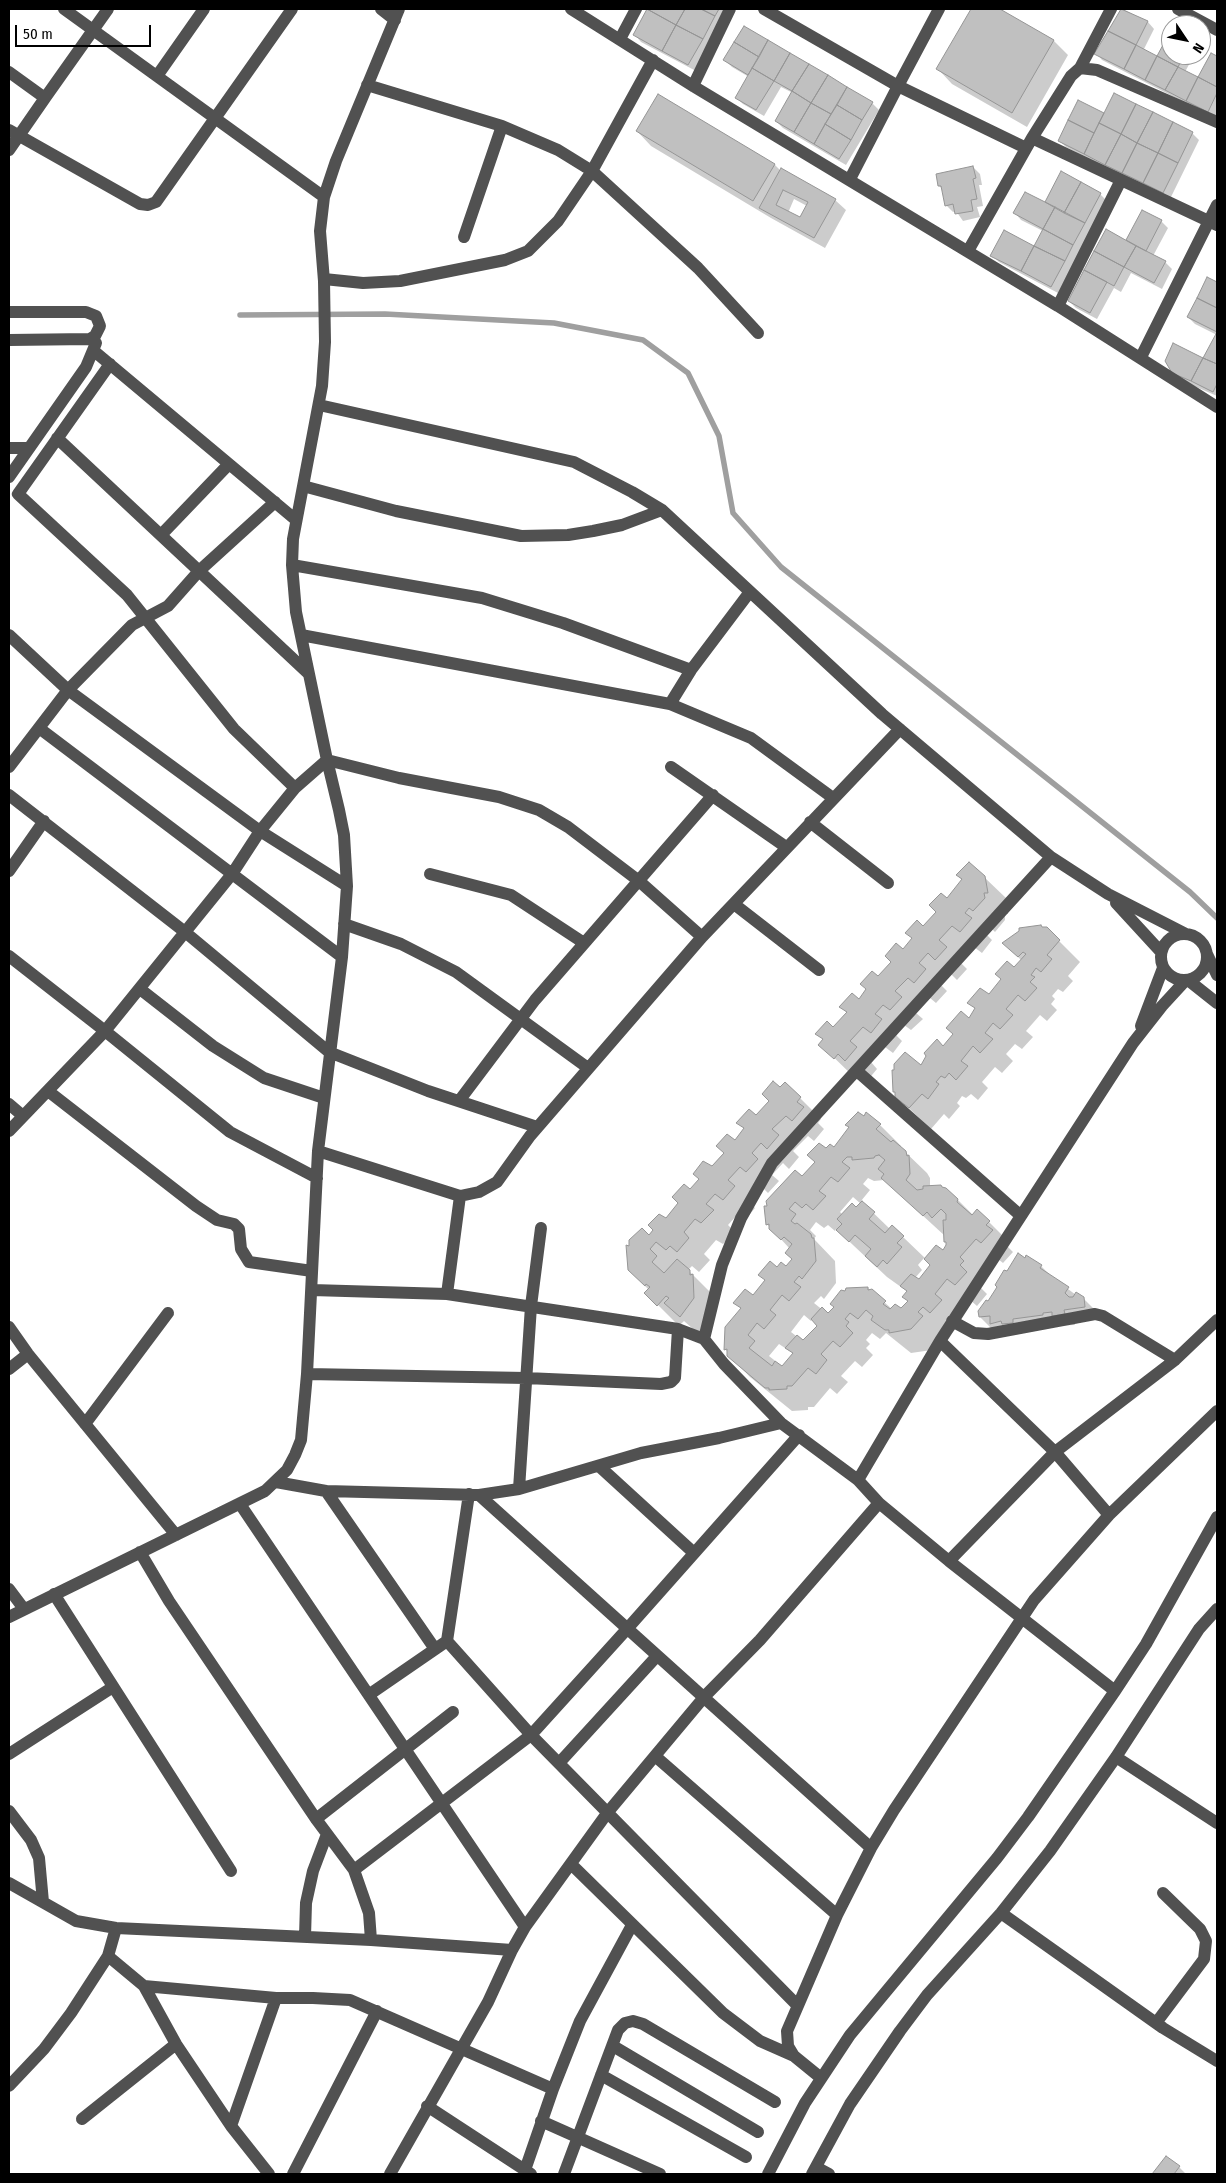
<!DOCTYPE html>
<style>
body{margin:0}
#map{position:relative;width:1226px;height:2183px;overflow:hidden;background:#fff;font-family:"Fira Sans Condensed",sans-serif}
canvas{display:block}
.frame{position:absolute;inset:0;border:10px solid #000;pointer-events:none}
.north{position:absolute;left:1161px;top:15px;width:50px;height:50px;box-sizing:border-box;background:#fff;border:1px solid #999;border-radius:50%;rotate:124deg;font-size:14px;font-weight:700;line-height:20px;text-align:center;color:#000}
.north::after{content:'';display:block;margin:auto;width:18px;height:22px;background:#000;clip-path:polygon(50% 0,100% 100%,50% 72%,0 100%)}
.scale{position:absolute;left:15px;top:25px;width:136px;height:22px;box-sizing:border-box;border:2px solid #000;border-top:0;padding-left:6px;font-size:15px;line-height:18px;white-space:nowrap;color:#000;-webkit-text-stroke:4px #fff;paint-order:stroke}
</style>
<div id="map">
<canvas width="1226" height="2183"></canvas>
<div class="frame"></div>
<div class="north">N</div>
<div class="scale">50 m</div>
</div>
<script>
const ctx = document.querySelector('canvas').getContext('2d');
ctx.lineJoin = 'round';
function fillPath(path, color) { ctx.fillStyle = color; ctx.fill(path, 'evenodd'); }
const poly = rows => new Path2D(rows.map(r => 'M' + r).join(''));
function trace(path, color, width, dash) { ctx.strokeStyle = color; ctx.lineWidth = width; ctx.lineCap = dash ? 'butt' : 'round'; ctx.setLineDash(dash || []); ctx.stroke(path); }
fillPath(poly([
 [649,9,730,9,696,71,641,42,635,35],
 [973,9,998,9,1054,41,1068,55,1027,127,952,84,938,69],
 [1123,9,1148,22,1154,29,1143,51,1157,58,1170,33,1171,55,1194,55,1185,72,1199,79,1212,54,1217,57,1217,114,1215,118,1102,60,1096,53],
 [744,27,872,103,879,110,846,165,783,128,776,121,793,93,781,87,764,116,743,104,736,97,749,77,732,67,725,60],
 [658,96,775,165,781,171,835,200,846,210,825,248,771,218,651,146,637,131],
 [794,199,807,206,800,219,788,213],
 [1105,115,1192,133,1199,140,1170,199,1066,147,1059,140],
 [973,167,980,174,982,185,979,185,983,206,977,207,980,217,963,221,956,211,953,212,946,205,943,189,939,186],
 [1100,194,1107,201,1058,293,999,262,992,255,1035,247,1043,231,1021,220,1015,213,1045,204],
 [1143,211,1161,221,1168,228,1153,256,1165,262,1172,269,1162,289,1131,273,1121,292,1114,288,1097,319,1076,308,1069,301,1126,242],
 [1207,279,1217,283,1217,396,1180,380,1173,372,1204,359,1217,335,1195,324,1188,317],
 [957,875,984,877,1006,898,1008,914,1005,914,1005,920,995,932,991,928,986,934,992,940,982,953,974,947,960,962,967,969,957,980,950,973,940,984,947,991,936,1003,930,998,916,1013,923,1019,911,1030,904,1025,896,1035,902,1041,893,1053,885,1047,871,1062,877,1069,867,1081,856,1079,820,1044,824,1040,817,1034,834,1028,847,1013,841,1007,859,1000,913,939,907,933,924,928,963,881],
 [1059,941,1080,962,1068,976,1073,981,1063,992,1058,989,1052,996,1055,999,1051,1004,1057,1010,1047,1021,1040,1015,1026,1031,1033,1037,1022,1049,1015,1044,1006,1054,1013,1061,1002,1073,995,1067,982,1082,988,1088,978,1100,971,1094,966,1098,962,1096,957,1103,960,1106,949,1119,944,1114,931,1129,896,1096,894,1091,944,1048,969,1020,976,1009,969,1003,989,996,1022,961,1004,943],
 [780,1089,800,1098,821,1119,818,1123,824,1129,814,1141,808,1136,793,1151,799,1157,789,1169,783,1163,772,1175,779,1181,768,1193,762,1187,749,1202,755,1208,745,1220,737,1215,728,1225,735,1232,723,1244,716,1240,704,1254,710,1260,699,1272,692,1266,688,1270,711,1293,702,1337,684,1321,679,1326,646,1293,649,1290,629,1270,649,1237,745,1129,738,1123,756,1117],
 [880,1125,901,1146,900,1147,927,1173,930,1178,930,1187,958,1200,973,1215,989,1222,1010,1243,1007,1246,1013,1252,1003,1263,998,1259,980,1287,987,1294,977,1306,969,1299,956,1316,962,1322,952,1333,932,1350,911,1353,886,1333,880,1339,872,1333,866,1340,870,1344,866,1348,873,1355,862,1367,855,1361,841,1376,848,1382,837,1394,830,1388,814,1407,808,1407,808,1410,792,1411,750,1377,729,1355,726,1350,725,1334,742,1309,735,1303,753,1297,777,1269,786,1267,793,1260,790,1249,767,1224,768,1207,802,1178,827,1150,834,1149],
 [868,1178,874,1181,884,1180,945,1236,947,1246,944,1252,926,1259,903,1237,890,1229,861,1201,870,1190,863,1184],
 [853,1197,861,1204,856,1209,843,1215,840,1212],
 [816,1222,824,1228,828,1225,835,1231,836,1229,887,1277,908,1292,904,1297,909,1302,902,1310,892,1309,868,1288,829,1315,814,1303,821,1296,824,1299,836,1283,835,1261,814,1239,816,1236,810,1230],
 [924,1258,932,1266,919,1281,915,1278,922,1270,918,1265],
 [804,1315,811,1321,813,1319,819,1326,804,1342,791,1332],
 [779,1344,794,1354,783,1367,769,1356],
 [1041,1266,1052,1277,1076,1295,1083,1298,1094,1309,1074,1321,1075,1325,991,1328,980,1317,1008,1272],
 [1166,2157,1179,2167,1186,2174,1154,2174]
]), '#0003');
trace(poly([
 [240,315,385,314,554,323,643,340,688,373,719,436,733,513,781,567,1190,892,1217,918]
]), '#9f9f9f', 5.5);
const building = poly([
 [647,9,676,25,662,51,633,35,647,9],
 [647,9,685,9,676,25,647,9],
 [685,9,701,9,715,16,703,39,676,25,685,9],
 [701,9,719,9,715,16,701,9],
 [971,9,1000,9,1054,40,1012,113,936,69,971,9],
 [1121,9,1148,21,1136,45,1108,31,1121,9],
 [676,25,703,39,688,65,662,51,676,25],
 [744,26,768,40,759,57,734,42,744,26],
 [1108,31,1136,45,1124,69,1094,54,1108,31],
 [1170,32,1171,55,1184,55,1178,67,1157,56,1170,32],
 [768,40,790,53,774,81,752,68,768,40],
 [734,42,759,57,748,75,723,60,734,42],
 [1136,45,1157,56,1145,80,1124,69,1136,45],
 [790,53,809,64,792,91,774,81,790,53],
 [1211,53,1217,56,1217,87,1198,77,1211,53],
 [1157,56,1178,67,1165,90,1145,80,1157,56],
 [809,64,828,75,811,103,792,91,809,64],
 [1178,67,1198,77,1186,101,1165,90,1178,67],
 [752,68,774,81,756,110,735,98,752,68],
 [828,75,847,87,831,114,811,103,828,75],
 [1198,77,1217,87,1217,93,1208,112,1186,101,1198,77],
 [847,87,873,102,862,120,837,105,847,87],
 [792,91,811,103,794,132,775,121,792,91],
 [1114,93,1136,104,1121,134,1099,123,1114,93],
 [658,94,775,164,753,201,636,131,658,94],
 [1078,100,1104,113,1094,133,1068,120,1078,100],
 [811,103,831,114,814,144,794,132,811,103],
 [1136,104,1153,112,1137,143,1121,134,1136,104],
 [837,105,862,120,851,140,825,124,837,105],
 [1153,112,1173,122,1158,153,1137,143,1153,112],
 [1068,120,1094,133,1084,154,1058,141,1068,120],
 [1173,122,1193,132,1178,163,1158,153,1173,122],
 [1099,123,1121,134,1105,165,1084,154,1099,123],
 [825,124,851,140,839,159,814,144,825,124],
 [1121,134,1137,143,1122,173,1105,165,1121,134],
 [1137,143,1158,153,1143,183,1122,173,1137,143],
 [1158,153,1178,163,1163,193,1143,183,1158,153],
 [973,166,976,178,973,179,977,199,971,200,973,211,955,214,953,204,945,206,941,186,938,186,936,174,973,166],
 [781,168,836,199,814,238,759,208,781,168],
 [783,190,808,202,800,217,776,205,783,190],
 [1061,171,1081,182,1064,213,1045,202,1061,171],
 [1081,182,1101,193,1085,223,1064,213,1081,182],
 [1025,192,1055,207,1043,229,1013,213,1025,192],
 [1055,207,1085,223,1073,245,1043,229,1055,207],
 [1142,210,1162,220,1146,251,1126,240,1142,210],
 [1043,229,1073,245,1065,261,1034,246,1043,229],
 [1106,229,1136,246,1124,267,1094,251,1106,229],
 [1004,230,1034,246,1021,271,990,256,1004,230],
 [1034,246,1065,261,1051,287,1021,271,1034,246],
 [1136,246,1166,261,1154,283,1124,267,1136,246],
 [1094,251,1124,267,1114,286,1084,270,1094,251],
 [1084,270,1107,282,1090,313,1068,301,1084,270],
 [1207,277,1217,282,1217,308,1197,298,1207,277],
 [1197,298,1217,308,1217,332,1187,317,1197,298],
 [1217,332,1217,364,1203,358,1217,332],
 [1173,343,1203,358,1191,381,1172,373,1165,361,1173,343],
 [1203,358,1217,364,1217,384,1213,392,1191,381,1203,358],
 [969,862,985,876,988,893,984,893,985,898,973,911,969,908,965,913,972,918,960,932,952,926,939,940,947,947,935,960,928,953,919,963,926,969,914,983,908,978,895,991,902,997,890,1010,883,1005,875,1014,882,1019,871,1033,863,1027,850,1041,857,1047,845,1061,838,1054,834,1059,818,1045,823,1039,815,1034,827,1021,833,1027,847,1012,839,1007,852,993,859,999,866,989,860,984,872,971,878,976,891,962,885,956,896,943,903,949,912,938,905,933,917,920,923,926,936,912,929,905,941,893,947,898,962,879,956,875,969,862],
 [1041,925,1042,927,1047,927,1060,940,1047,955,1052,959,1041,972,1036,968,1031,975,1035,977,1030,982,1037,988,1025,1001,1018,995,1006,1009,1013,1015,1000,1029,993,1023,985,1033,993,1039,980,1053,973,1046,961,1061,968,1066,956,1080,949,1073,945,1078,941,1076,936,1082,939,1084,928,1099,922,1094,909,1108,895,1097,895,1092,893,1092,892,1070,894,1070,894,1064,905,1052,921,1065,926,1056,924,1053,937,1039,943,1046,953,1034,946,1028,961,1011,969,1018,975,1008,967,1003,980,988,989,994,1001,979,995,974,1007,961,1014,967,1026,954,1023,952,1018,957,1002,943,1019,931,1019,928,1041,925],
 [773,1081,780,1087,785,1082,801,1097,797,1102,804,1107,792,1121,786,1116,772,1129,779,1135,767,1149,761,1143,752,1153,758,1159,746,1172,740,1167,728,1180,735,1186,723,1200,715,1194,706,1204,714,1210,701,1223,695,1219,684,1232,689,1238,677,1252,670,1246,666,1250,656,1242,650,1249,657,1256,652,1262,664,1273,677,1259,690,1270,690,1275,693,1274,694,1298,680,1317,664,1303,669,1298,666,1296,657,1306,644,1293,650,1287,646,1284,645,1286,628,1270,626,1245,629,1246,629,1240,642,1228,649,1235,653,1230,648,1225,659,1214,666,1218,678,1203,672,1197,684,1184,690,1189,699,1179,693,1174,703,1161,712,1166,724,1153,716,1146,727,1134,735,1140,744,1128,736,1123,749,1109,756,1115,769,1101,762,1094,773,1081],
 [858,1112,864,1116,866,1112,881,1124,876,1129,891,1142,893,1140,906,1151,907,1156,909,1155,910,1174,906,1180,917,1190,923,1189,923,1186,941,1185,942,1187,946,1188,958,1199,957,1202,972,1215,977,1209,990,1221,986,1225,993,1230,981,1243,976,1239,960,1257,964,1261,960,1265,967,1272,955,1285,947,1279,935,1294,942,1300,930,1313,923,1307,918,1312,923,1316,911,1329,889,1333,889,1330,885,1330,871,1320,873,1316,866,1310,858,1319,850,1313,845,1319,849,1322,846,1326,853,1333,840,1347,833,1341,821,1354,827,1360,816,1374,808,1368,792,1386,787,1386,787,1389,769,1390,769,1388,765,1388,727,1356,727,1349,724,1350,725,1327,741,1308,733,1303,745,1289,753,1295,765,1280,758,1275,770,1261,777,1267,781,1262,786,1266,792,1259,785,1253,792,1244,784,1237,781,1240,769,1229,769,1224,766,1225,764,1206,767,1206,766,1201,795,1170,802,1176,815,1162,807,1155,819,1143,826,1148,830,1144,834,1147,849,1127,845,1125,858,1112],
 [879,1155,885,1160,878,1169,884,1174,881,1178,923,1216,927,1212,932,1218,941,1209,946,1214,946,1220,943,1220,944,1242,946,1242,946,1245,943,1250,936,1245,924,1259,930,1265,919,1279,911,1274,900,1286,907,1291,902,1297,908,1301,901,1308,895,1304,890,1309,883,1304,886,1301,872,1289,868,1290,868,1287,846,1288,845,1291,841,1290,830,1304,834,1307,828,1313,822,1307,811,1319,817,1326,803,1340,797,1335,785,1348,793,1353,782,1366,775,1361,772,1366,749,1348,755,1341,748,1335,757,1323,764,1329,776,1315,770,1310,782,1295,789,1301,801,1287,794,1282,799,1276,802,1279,816,1261,814,1238,812,1238,811,1234,797,1223,795,1224,791,1221,796,1214,789,1209,795,1202,802,1208,806,1204,813,1210,826,1196,819,1191,831,1177,838,1182,850,1168,842,1162,847,1157,852,1157,852,1160,874,1158,875,1156,879,1155],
 [862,1201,875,1212,869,1219,885,1233,892,1225,904,1236,897,1243,902,1247,887,1264,883,1260,877,1267,865,1256,871,1249,855,1235,849,1242,836,1230,842,1224,837,1219,852,1203,856,1207,862,1201],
 [1018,1253,1025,1258,1026,1255,1042,1265,1040,1268,1069,1287,1065,1293,1069,1297,1073,1297,1076,1292,1084,1297,1085,1307,1064,1310,1065,1314,1052,1316,1052,1312,1043,1313,1043,1315,1013,1319,1013,1323,1002,1324,1001,1321,990,1324,990,1316,979,1317,978,1311,986,1300,988,1301,997,1287,995,1285,1004,1270,1007,1271,1018,1253],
 [1166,2156,1180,2166,1174,2174,1152,2174,1166,2156]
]);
fillPath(building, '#c0c0c0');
trace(building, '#959595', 1);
trace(poly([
 [64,9,324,197],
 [381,9,395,20],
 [571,9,693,86,1058,306,1217,407],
 [764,9,898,86,850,179],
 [939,9,898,86,1026,148],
 [1178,9,1217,30],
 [620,39,636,9],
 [1080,68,1111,9],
 [9,72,45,98,108,9],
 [157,76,204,9],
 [367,85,502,126,558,150,592,171,698,268,758,333],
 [693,86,730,9],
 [9,130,140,204,148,205,156,202,292,9],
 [1032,138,1217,225],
 [9,150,45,98],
 [464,237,502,126],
 [968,251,1032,138,1071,76,1080,68,1097,70,1217,122],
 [324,279,363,283,400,281,505,260,528,251,558,221,592,171,653,60],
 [1058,306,1121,180],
 [9,312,86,312,96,316,100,326,95,336,90,339,9,340],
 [94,351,296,520],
 [1141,357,1217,205],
 [110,364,18,494,127,595,234,729,295,788],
 [319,405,574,462,632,492,662,510,882,714,1051,857,1108,894,1186,934],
 [57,438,308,673],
 [9,448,29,448],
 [9,477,86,367,96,343],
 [303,486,396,511,521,536,568,535,593,531,622,525,662,510],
 [161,535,229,464],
 [292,565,482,598,563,623,691,670],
 [9,635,68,690,260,831,347,886],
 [301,635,670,704,691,670,749,593],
 [670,704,751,738,833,798],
 [39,728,342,957],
 [9,767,68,690,132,625,168,606,199,571,275,502],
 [671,767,786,847],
 [9,795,185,932,329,1052,428,1091,537,1127],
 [810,822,888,883],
 [1051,857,772,1163,741,1218,722,1265,704,1339,724,1364,781,1423,858,1480,879,1503,949,1561,1115,1691],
 [9,871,44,821],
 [430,874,511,895,584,943],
 [1116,903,1161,952],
 [734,904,819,970],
 [344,924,401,944,456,972,588,1068],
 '1161 957a23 23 0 1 1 46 0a23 23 0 1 1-46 0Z',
 [1207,954,1217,975],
 [9,956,105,1031,230,1132,317,1178],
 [1188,980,1217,1003],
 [140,989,213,1046,264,1078,324,1098],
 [1141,1026,1163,968],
 [857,1071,1021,1216],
 [48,1091,196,1206,217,1220,234,1224,239,1229,241,1249,249,1262,312,1271],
 [459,1101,535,1000,713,795],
 [9,1104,23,1116],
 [9,1131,105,1031,232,874,260,831,295,788,327,760,399,778,499,797,539,810,568,827,639,881,702,937],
 [318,1151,460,1196,479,1192,497,1182,530,1136,702,937,900,729],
 [447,1294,460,1196],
 [952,1321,974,1333,988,1334,1095,1314,1103,1316,1175,1360],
 [9,1327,28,1354,176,1535],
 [678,1329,704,1339],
 [940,1341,1055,1452,1109,1515],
 [9,1369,28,1354],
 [307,1374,526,1378,661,1384,671,1382,675,1378,678,1329,447,1294,312,1290],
 [85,1424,168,1313],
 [600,1467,694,1553],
 [858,1480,940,1341,1133,1043,1162,1006,1185,981],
 [276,1482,326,1491,479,1495,519,1489,641,1453,719,1438,781,1423],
 [519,1489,531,1306,541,1228],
 [326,1491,435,1649],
 [479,1495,871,1848],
 [240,1504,525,1927],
 [140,1552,169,1601,316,1819,354,1870,369,1913,371,1940],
 [949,1561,1055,1452,1175,1360,1217,1320],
 [9,1589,24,1609],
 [54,1594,231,1871],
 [9,1617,265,1491,287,1470,295,1455,301,1440,307,1374,318,1151,342,957,347,886,344,835,339,810,327,760,296,612,292,565,293,539,322,386,325,342,324,281,320,231,324,197,336,161,399,9],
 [447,1641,531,1735,797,2005],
 [370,1694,447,1641,469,1494],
 [9,1754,113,1687],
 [655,1756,837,1915],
 [1116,1757,1217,1823],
 [560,1762,657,1656],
 [9,1811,31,1840,39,1858,43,1902],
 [316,1819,453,1712],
 [571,1864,723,2013,760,2041,794,2056],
 [354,1870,531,1735,627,1629,799,1435],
 [9,1883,76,1921,116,1928,371,1940,512,1950],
 [1001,1913,1163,2028,1217,2061],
 [305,1937,306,1903,313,1871,327,1834],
 [108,1956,144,1986,176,2044,231,2126,269,2174],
 [144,1986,276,1998,313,1998,350,2000,553,2089],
 [1156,2023,1204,1959,1206,1941,1200,1929,1163,1893],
 [613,2046,758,2132],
 [601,2075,746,2157],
 [821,2078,794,2056,788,2046,787,2031,837,1915,871,1848,894,1810,1034,1600,1109,1515,1217,1411],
 [9,2086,44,2049,71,2013,108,1956,116,1928],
 [427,2106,531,2174],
 [82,2119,176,2044],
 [541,2121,660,2174],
 [231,2126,276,1998],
 [816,2167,829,2174],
 [525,2170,553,2089,580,2021,632,1925],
 [293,2174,377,2011],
 [390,2174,488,2002,512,1950,525,1927,608,1812,705,1696,760,1640,879,1503],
 [564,2174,618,2030,625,2023,633,2021,643,2024,775,2102],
 [768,2174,805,2103,850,2035,997,1858,1028,1817,1115,1691,1146,1644,1217,1517],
 [812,2174,850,2104,900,2031,927,1995,1001,1913,1050,1851,1116,1757,1199,1629,1217,1609]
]), '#515151', 12);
</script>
